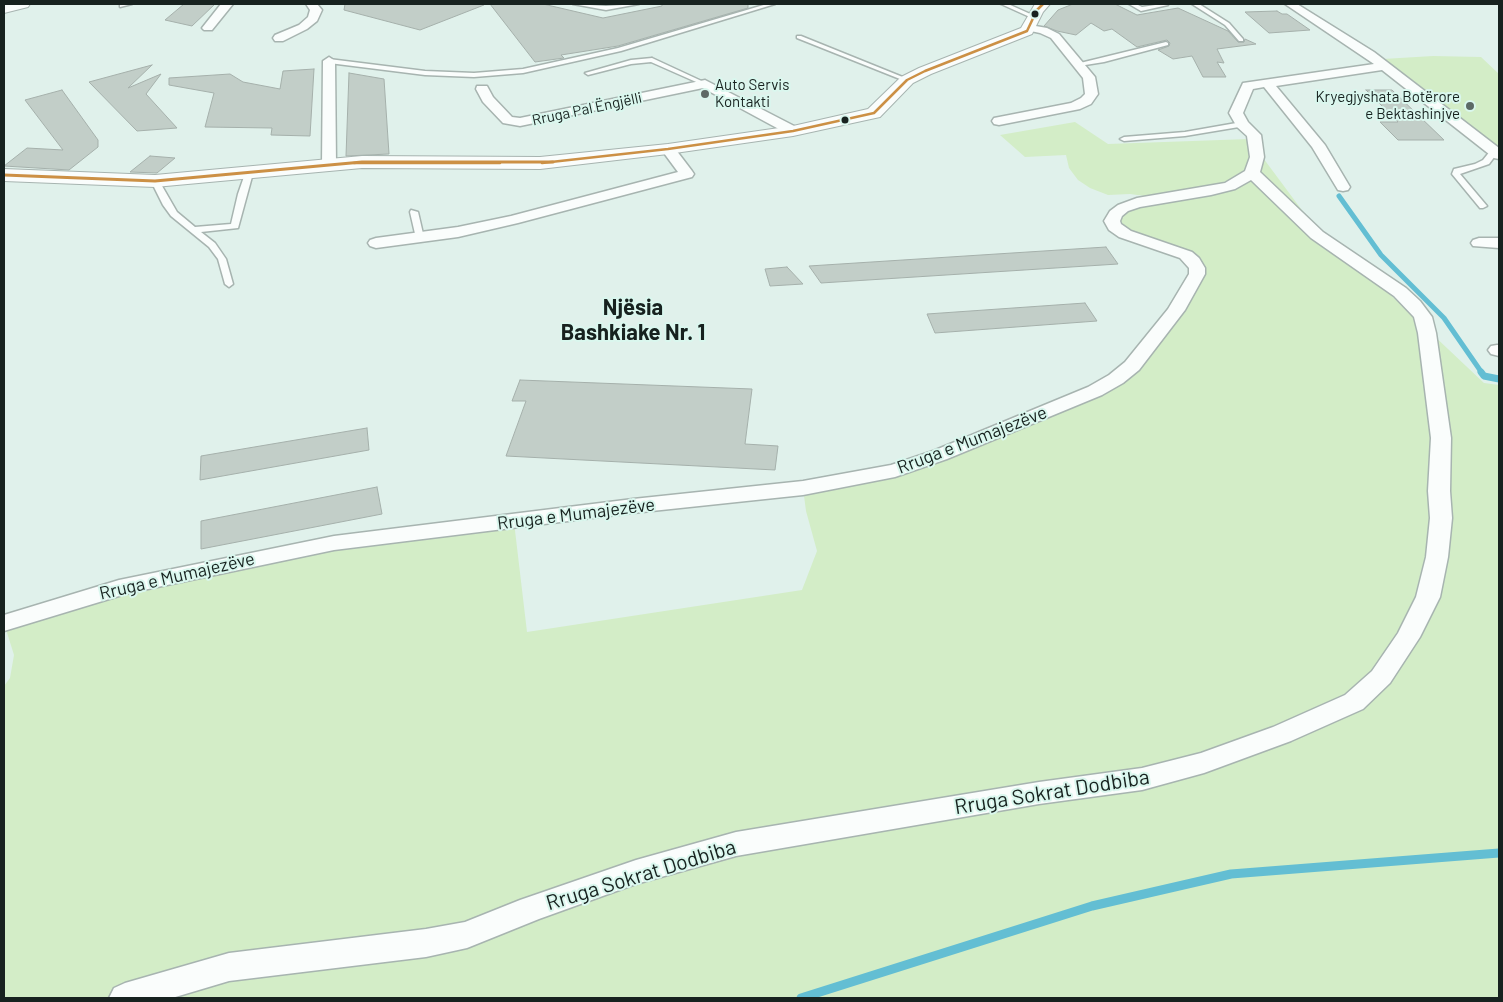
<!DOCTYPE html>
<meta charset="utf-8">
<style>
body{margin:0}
#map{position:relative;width:1503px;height:1002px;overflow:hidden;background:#e0f1eb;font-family:Barlow,sans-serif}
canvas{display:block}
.frame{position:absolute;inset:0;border:5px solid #17221f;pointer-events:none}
</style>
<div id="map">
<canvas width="1503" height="1002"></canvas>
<div class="frame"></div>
</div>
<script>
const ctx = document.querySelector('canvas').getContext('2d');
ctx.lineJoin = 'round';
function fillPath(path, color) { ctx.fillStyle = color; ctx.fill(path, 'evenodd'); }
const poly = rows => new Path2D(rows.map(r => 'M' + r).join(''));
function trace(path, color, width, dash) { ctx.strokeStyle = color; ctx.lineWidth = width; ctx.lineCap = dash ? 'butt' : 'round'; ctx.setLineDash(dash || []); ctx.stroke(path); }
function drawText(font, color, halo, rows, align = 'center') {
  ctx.font = font + ' Barlow,sans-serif'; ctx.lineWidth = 4; ctx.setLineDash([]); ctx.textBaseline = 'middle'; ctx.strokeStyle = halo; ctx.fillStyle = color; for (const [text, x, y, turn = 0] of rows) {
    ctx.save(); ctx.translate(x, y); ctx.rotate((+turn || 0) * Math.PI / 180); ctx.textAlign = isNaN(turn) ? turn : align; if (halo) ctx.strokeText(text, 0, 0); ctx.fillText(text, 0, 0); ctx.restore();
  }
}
fillPath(poly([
 [1433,56,1481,57,1499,74,1499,149,1480,137,1383,59],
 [1075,122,1108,144,1249,139,1304,213,1484,383,1499,385,1499,998,4,998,4,686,10,678,14,655,4,623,68,602,204,570,514,522,527,632,802,590,817,551,806,511,803,488,895,471,1116,379,1197,274,1193,261,1125,234,1115,214,1152,197,1130,194,1108,195,1090,188,1078,180,1069,168,1066,155,1025,157,1000,135]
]), '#d3edc7');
trace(poly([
 [1339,196,1381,255,1444,318,1482,373]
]), '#63bed3', 5);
trace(poly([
 [1481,372,1484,376,1499,379]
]), '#63bed3', 7);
trace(poly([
 [801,998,1092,906,1231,874,1499,853]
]), '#63bed3', 9);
const building = poly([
 [184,4,215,4,192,26,165,20,184,4],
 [345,4,484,4,484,5,420,30,344,10,345,4],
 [490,4,543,4,603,18,662,6,662,4,748,4,748,8,618,46,561,55,564,58,535,62,490,4],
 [1073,4,1115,4,1137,15,1178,8,1228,31,1238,42,1244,42,1245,39,1256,44,1217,49,1224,63,1217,62,1226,77,1203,77,1192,56,1173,59,1158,50,1169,46,1170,43,1167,40,1137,47,1112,29,1104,31,1091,23,1076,35,1057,31,1044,26,1058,10,1073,4],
 [1277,11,1282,14,1287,14,1310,30,1269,33,1245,12,1277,11],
 [152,65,128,88,161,74,146,94,177,128,137,131,89,82,152,65],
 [314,69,310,136,271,135,272,128,205,127,214,93,169,85,169,78,230,74,243,82,280,89,283,71,314,69],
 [349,73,384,79,389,154,346,156,349,73],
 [62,90,98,140,98,147,69,170,4,166,27,148,63,150,25,100,62,90],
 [1366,90,1392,90,1444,140,1398,140,1380,122,1398,122,1366,90],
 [150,156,175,158,157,173,130,172,150,156],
 [1106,247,1118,264,821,283,809,266,1106,247],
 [787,267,803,284,770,286,765,269,787,267],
 [1085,303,1097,321,935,333,927,314,1085,303],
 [520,380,752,389,745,444,778,446,775,470,506,456,526,401,512,401,520,380],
 [367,428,369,450,200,480,201,456,367,428],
 [377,487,382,514,201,549,201,521,377,487]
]);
fillPath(building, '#c2cec8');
trace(building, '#a5b0ab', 1);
const service = poly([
 [123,4,132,4,120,7,120,5,123,4],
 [573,4,606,6,639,4,606,10,573,4],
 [767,4,775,4,621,51,523,73,474,77,425,75,329,63,326,61,329,59,425,71,474,73,523,69,618,48,767,4],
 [1001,4,1008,4,1037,17,1032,18,1001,4],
 [1129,4,1136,4,1142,7,1162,4,1168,5,1141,11,1129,4],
 [1192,4,1199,4,1229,23,1243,39,1243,41,1239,41,1225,25,1192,4],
 [797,36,801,36,910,80,905,81,797,38,797,36],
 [1166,42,1168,43,1168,45,1104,62,1079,66,1076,64,1166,42],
 [652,58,708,84,703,85,651,62,631,64,588,75,585,73,631,60,652,58],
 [1242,122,1245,122,1245,126,1185,136,1124,141,1120,139,1124,137,1185,132,1242,122],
 [1491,150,1498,152,1489,164,1460,174,1487,206,1483,208,1480,208,1452,174,1454,169,1475,164,1483,160,1491,150],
 [246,171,253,173,238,228,201,232,215,243,226,259,233,284,229,287,225,284,218,259,209,247,171,216,163,205,151,181,158,179,177,212,195,227,231,224,238,194,246,171],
 [411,210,418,212,424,238,423,240,417,240,416,238,410,212,411,210]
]);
const minor = poly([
 [221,4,233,4,212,30,204,30,202,28,221,4],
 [306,4,317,4,322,10,317,21,307,29,283,41,275,41,273,38,275,35,299,25,308,17,310,10,306,4],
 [1285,4,1297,4,1374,52,1499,148,1499,159,1494,158,1382,70,1276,86,1325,145,1350,187,1348,190,1343,191,1338,190,1312,147,1264,87,1253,89,1243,113,1248,122,1261,135,1264,157,1260,172,1323,232,1406,288,1420,301,1432,317,1436,333,1451,438,1450,491,1452,518,1448,557,1440,597,1420,637,1390,683,1363,709,1291,741,1204,773,1142,790,1039,804,736,856,636,884,539,919,467,948,426,957,229,981,172,998,109,998,114,988,125,983,229,953,426,929,465,922,520,900,636,860,736,832,1039,782,1142,768,1201,753,1273,727,1345,695,1372,671,1398,633,1416,597,1426,557,1430,518,1428,491,1431,438,1418,333,1414,317,1394,296,1311,238,1251,180,1235,189,1211,195,1140,207,1128,211,1122,216,1120,221,1121,224,1131,231,1192,252,1199,258,1205,268,1205,274,1185,310,1139,370,1123,383,1102,395,947,459,895,477,803,495,633,513,334,550,129,593,4,631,4,615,119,580,334,536,633,499,803,481,891,465,933,451,1088,387,1109,375,1125,362,1168,309,1189,274,1189,268,1180,258,1119,237,1109,230,1104,221,1110,211,1118,205,1137,198,1225,183,1245,171,1250,157,1247,136,1237,127,1229,113,1243,83,1374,64,1285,4],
 [1030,25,1047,28,1059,34,1095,77,1098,94,1091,104,1080,109,999,125,994,124,992,121,994,118,1071,103,1081,98,1085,94,1083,78,1051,38,1040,33,1026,30,1024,28,1030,25],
 [329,57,335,61,336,165,334,168,329,169,324,168,322,165,323,61,329,57],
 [705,80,798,128,800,131,793,135,788,134,703,88,520,126,503,123,483,102,476,89,477,86,487,86,493,97,512,117,520,118,705,80],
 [668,145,673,146,692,171,694,174,692,177,518,223,458,237,376,248,370,246,368,243,370,240,376,238,458,227,511,216,678,172,661,149,663,146,668,145],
 [1479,238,1499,238,1499,248,1473,246,1471,243,1473,240,1479,238],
 [1497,345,1499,345,1499,356,1491,354,1488,350,1491,346,1497,345]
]);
const tertiary = poly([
 [7,4,30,4,28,7,4,13,4,5,7,4]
]);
const secondary = poly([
 [1035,4,1050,4,1043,12,1032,34,931,74,913,83,880,117,793,136,668,154,540,169,362,168,155,187,4,181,4,169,155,175,362,156,540,157,668,144,793,126,868,109,901,77,919,68,1021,28,1035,4]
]);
trace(service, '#a7b4b0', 3);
trace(minor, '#a7b4b0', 3);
trace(tertiary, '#a7b4b0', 2);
trace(secondary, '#a7b4b0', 2);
fillPath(service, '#fafdfc');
fillPath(minor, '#fafdfc');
fillPath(tertiary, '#fafdfc');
fillPath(secondary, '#fafdfc');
trace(poly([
 [354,163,500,163],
 [542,163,668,149,793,131,874,113,907,80,925,71,1027,31,1037,10,1043,4]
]), '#cc9045', 2.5);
trace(poly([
 [4,175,155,181,362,162,553,162]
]), '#cc9045', 3);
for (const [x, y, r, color] of [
 [1035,14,4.5,"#17221f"],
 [705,94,5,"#5d6a66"],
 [1470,106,5,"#5d6a66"],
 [845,120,4.5,"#17221f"]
]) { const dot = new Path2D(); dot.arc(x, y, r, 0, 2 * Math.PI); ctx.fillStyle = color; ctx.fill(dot); trace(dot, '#daf7ee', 2); }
drawText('15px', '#17221f', '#daf7ee', [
 ["Auto Servis",715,85],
 ["Kontakti",715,102],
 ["Kryegjyshata Botërore",1460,97,"right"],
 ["e Bektashinjve",1460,114,"right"]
], 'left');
drawText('15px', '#17221f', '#daf7ee', [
 ["Rruga Pal Ëngjëlli",587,109,-12]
]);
drawText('18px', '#17221f', '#daf7ee', [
 ["Rruga e Mumajezëve",972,440,-21],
 ["Rruga e Mumajezëve",576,514,-7],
 ["Rruga e Mumajezëve",177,576,-13]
]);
drawText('21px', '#17221f', '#daf7ee', [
 ["Rruga Sokrat Dodbiba",1052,792,-9],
 ["Rruga Sokrat Dodbiba",641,875,-17]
]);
drawText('bold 22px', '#17221f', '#daf7ee', [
 ["Njësia",633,308],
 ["Bashkiake Nr. 1",633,333]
]);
</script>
